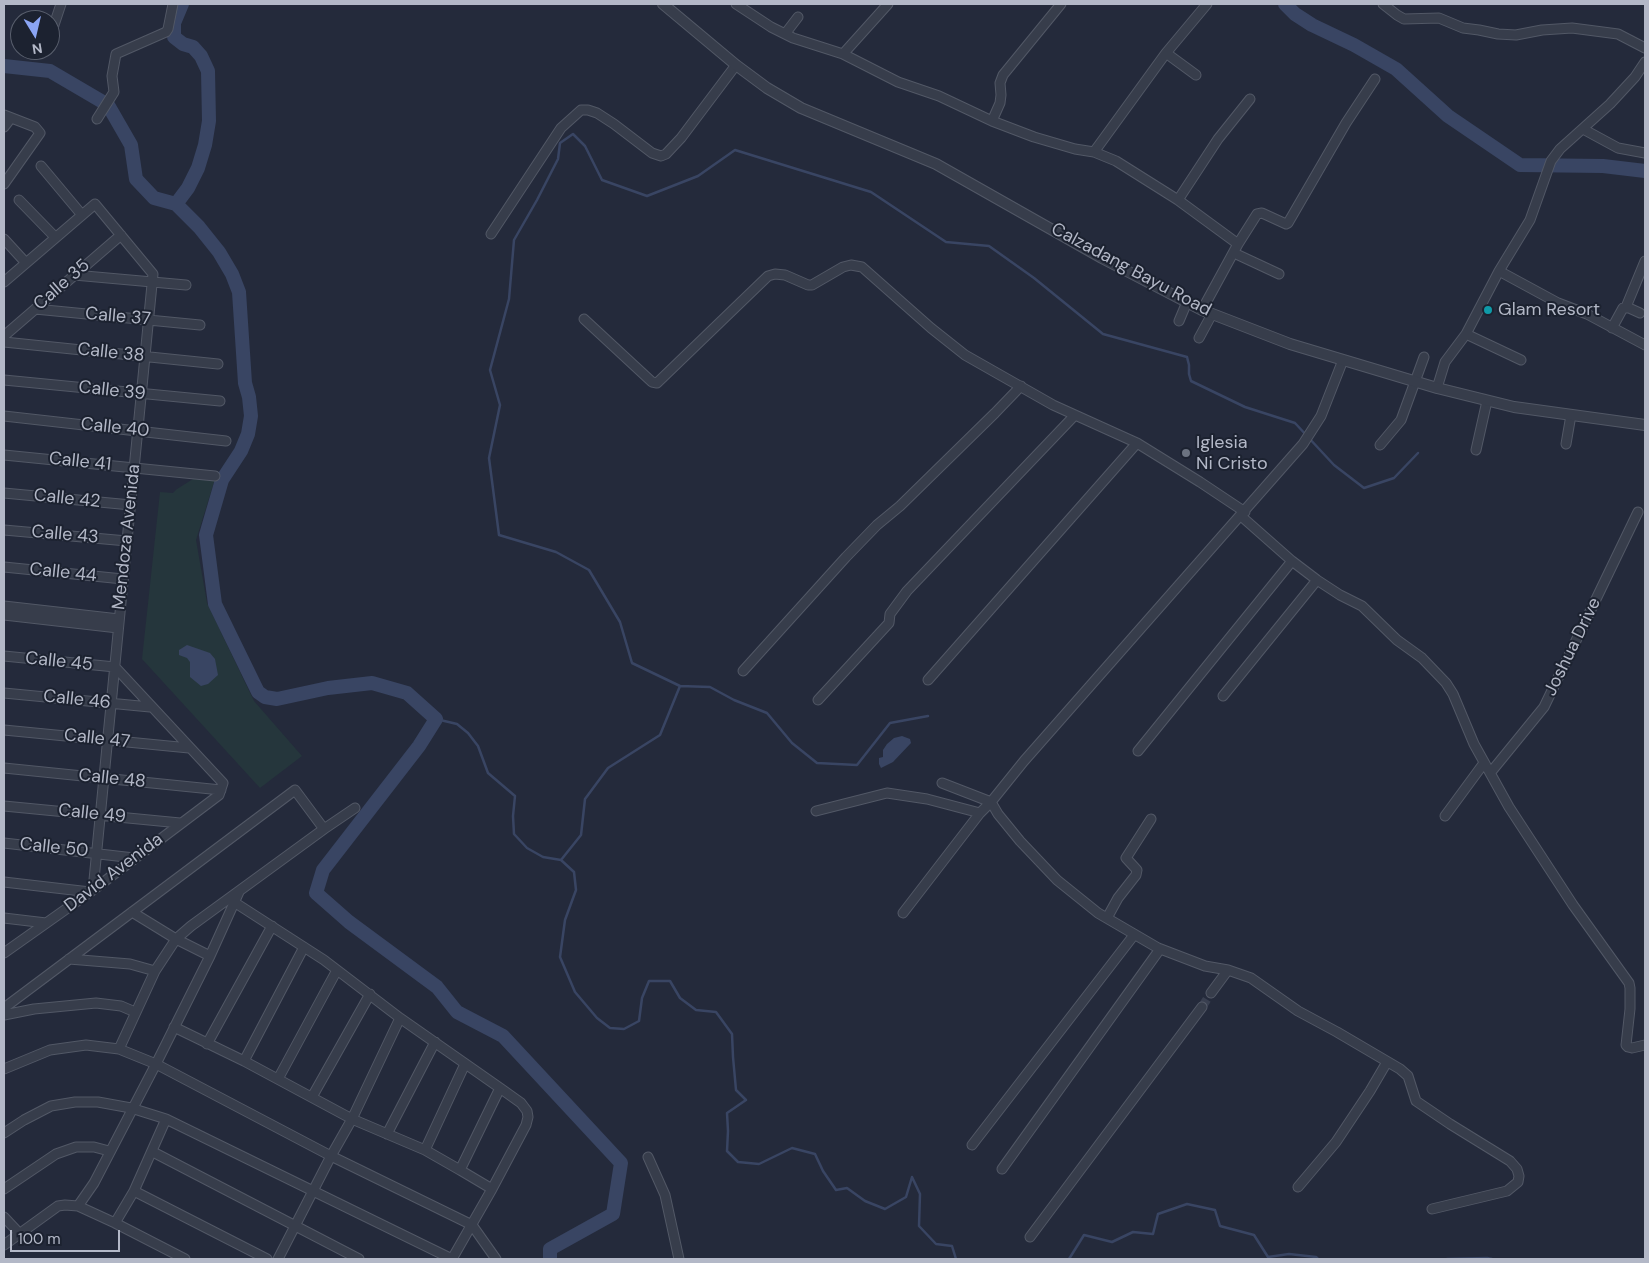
<!DOCTYPE html>
<style>
body{margin:0}
#map{position:relative;width:1649px;height:1263px;overflow:hidden;background:#242a3b;font-family:"DM Sans",sans-serif}
canvas{display:block}
.frame{position:absolute;inset:0;border:5px solid #b3b8c7;pointer-events:none}
.north{position:absolute;left:10px;top:10px;width:50px;height:50px;box-sizing:border-box;background:#1c2230;border:1px solid #585e6c;border-radius:50%;rotate:171deg;font-size:14px;font-weight:700;line-height:20px;text-align:center;color:#b3b8c7}
.north::after{content:'';display:block;margin:auto;width:18px;height:22px;background:#8ba5f4;clip-path:polygon(50% 0,100% 100%,50% 72%,0 100%)}
.scale{position:absolute;left:10px;top:1230px;width:110px;height:22px;box-sizing:border-box;border:2px solid #b3b8c7;border-top:0;padding-left:6px;font-size:15px;line-height:18px;white-space:nowrap;color:#b3b8c7;-webkit-text-stroke:4px #1c2230;paint-order:stroke}
</style>
<div id="map">
<canvas width="1649" height="1263"></canvas>
<div class="frame"></div>
<div class="north">N</div>
<div class="scale">100 m</div>
</div>
<script>
const ctx = document.querySelector('canvas').getContext('2d');
ctx.lineJoin = 'round';
function fillPath(path, color) { ctx.fillStyle = color; ctx.fill(path, 'evenodd'); }
const poly = rows => new Path2D(rows.map(r => 'M' + r).join(''));
function trace(path, color, width, dash) { ctx.strokeStyle = color; ctx.lineWidth = width; ctx.lineCap = dash ? 'butt' : 'round'; ctx.setLineDash(dash || []); ctx.stroke(path); }
function drawText(font, color, halo, rows, align = 'center') {
  ctx.font = font + ' "DM Sans",sans-serif'; ctx.lineWidth = 4; ctx.setLineDash([]); ctx.textBaseline = 'middle'; ctx.strokeStyle = halo; ctx.fillStyle = color; for (const [text, x, y, turn = 0] of rows) {
    ctx.save(); ctx.translate(x, y); ctx.rotate((+turn || 0) * Math.PI / 180); ctx.textAlign = isNaN(turn) ? turn : align; if (halo) ctx.strokeText(text, 0, 0); ctx.fillText(text, 0, 0); ctx.restore();
  }
}
fillPath(poly([
 [193,479,215,479,196,540,207,603,254,701,302,756,260,788,142,659,160,492,173,493,177,489]
]), '#25363c');
fillPath(poly([
 [187,645,210,653,215,659,218,675,208,684,201,686,190,677,190,662,187,658,179,655,179,650],
 [902,736,910,739,911,743,893,762,881,768,879,764,879,758,883,757,883,750,887,744,894,738]
]), '#394563');
trace(poly([
 [680,686,710,687,734,700,767,713,792,743,817,763,857,765,890,723,928,716],
 [436,719,457,724,468,733,478,746,488,773,515,796,513,816,514,834,527,848,543,857,561,860,574,872,576,890,565,920,560,957,575,992,597,1018,610,1028,624,1029,639,1021,642,998,649,981,670,981,680,998,696,1010,716,1012,732,1034,733,1057,736,1090,746,1100,727,1113,728,1131,727,1151,738,1162,759,1164,792,1148,815,1154,823,1171,836,1190,847,1188,865,1201,885,1209,906,1197,912,1177,920,1194,919,1226,936,1244,952,1246,956,1259],
 [561,860,581,835,585,799,608,768,660,735,680,686,632,663,620,622,589,570,556,552,499,535,489,458,500,405,490,370,509,299,514,240,537,200,558,159,560,143,573,134,585,146,602,180,647,196,698,176,735,150,871,192,946,242,989,246,1034,278,1103,334,1187,357,1189,365,1189,374,1191,381,1245,407,1295,423,1334,465,1364,488,1394,478,1418,453],
 [1069,1259,1084,1235,1112,1242,1133,1232,1153,1234,1158,1214,1187,1204,1215,1210,1220,1226,1254,1235,1268,1257,1289,1254,1316,1257,1318,1259],
 [1447,1259,1487,1258,1492,1259]
]), '#394563', 2.5);
trace(poly([
 [1285,4,1295,14,1312,25,1354,45,1396,69,1448,116,1520,165,1603,166,1645,171],
 [4,66,50,71,108,105,131,145,136,179,154,198,176,204,199,227,219,252,232,274,239,292,245,383,249,397,251,416,248,434,241,451,222,480,206,535,215,604,258,692,265,697,277,699,328,688,372,683,407,693,436,719,419,746,323,870,316,893,349,922,437,987,457,1012,503,1036,621,1163,613,1214,550,1249,550,1259],
 [176,204,188,188,198,168,205,145,209,121,208,71,201,56,193,47,183,44,174,37,174,23,182,4]
]), '#394563', 14);
trace(poly([
 [1202,1007,1211,993]
]), '#393f50', 9, [9, 4.5]);
const minor = poly([
 [736,4,771,27,793,38,843,54,898,82,939,96,992,121,1034,137,1075,149,1094,152,1116,161,1178,200,1238,244],
 [1383,4,1397,15,1404,19,1439,18,1463,28,1479,30,1498,34,1516,35,1542,30,1572,28,1618,34,1645,48],
 [785,34,798,17],
 [50,37,61,4],
 [1166,53,1196,75],
 [843,54,888,4],
 [4,115,35,127,40,133,4,184],
 [97,119,114,92,112,76,116,54,166,32,168,29,173,4],
 [992,121,1000,103,1001,95,1000,83,1003,75,1061,4],
 [4,127,11,118],
 [1583,129,1618,148,1645,153],
 [1094,152,1166,53,1207,4],
 [41,166,82,215],
 [19,200,55,237],
 [1178,200,1218,139,1250,99],
 [491,234,561,128,581,110,588,110,597,113,614,124,652,153,661,156,666,154,681,138,736,65],
 [4,239,26,263],
 [1234,253,1279,274],
 [1499,271,1558,303,1587,314,1645,345],
 [74,275,186,285],
 [4,282,95,204,153,274,93,890],
 [1626,307,1645,261],
 [35,309,200,325],
 [1202,310,1238,244,1257,214,1262,213,1286,224,1288,223,1346,123,1375,79],
 [584,319,652,382,657,383,768,276,775,274,785,275,808,285,812,285,843,267,851,265,862,267,931,328,965,355,1053,405,1137,443,1200,482,1245,512],
 [1179,321,1187,302],
 [1612,328,1623,308,1629,308,1640,313],
 [1466,334,1521,360],
 [4,336,121,235],
 [1199,338,1212,314],
 [4,342,218,364],
 [4,380,220,401],
 [1437,388,1445,362,1466,334,1499,271,1530,220,1551,161,1560,149,1610,104,1635,77,1645,62],
 [4,416,226,441],
 [1566,444,1571,415],
 [1380,445,1401,420,1424,357],
 [1476,450,1487,401],
 [4,455,215,476],
 [4,493,131,505],
 [1241,516,1292,561,1317,580,1340,595,1362,606,1397,640,1422,658,1446,683,1453,694,1474,744,1509,807,1573,905,1629,983,1630,988,1630,1009,1626,1045,1628,1047,1632,1048,1645,1045],
 [4,530,127,541],
 [4,567,123,579],
 [4,606,119,619],
 [4,615,118,628],
 [4,656,115,667,223,783,219,795,93,890,4,953],
 [743,671,846,557,877,525,900,506,995,413,1021,386],
 [928,680,1137,443],
 [4,693,150,707],
 [1223,696,1317,580],
 [818,700,889,623,890,614,907,591,1075,415],
 [4,730,189,748],
 [1138,751,1292,561],
 [4,768,221,790],
 [1491,772,1544,707,1638,512],
 [942,783,991,802,998,814,1020,841,1057,880,1098,913,1158,948,1205,966,1228,970,1251,978,1298,1011,1337,1032,1400,1069,1408,1076,1416,1101,1450,1124,1510,1161,1517,1169,1519,1176,1518,1182,1507,1191,1432,1209],
 [4,806,180,823],
 [816,811,887,793,927,799,980,813,991,802,1024,761,1303,444,1321,416,1343,360],
 [1445,816,1484,763],
 [4,843,134,858],
 [4,882,90,892],
 [234,902,324,960,400,1018],
 [132,912,176,939,210,956],
 [903,913,980,813],
 [4,918,46,923],
 [1107,918,1118,898,1136,875,1137,870,1126,858,1151,819],
 [69,959,130,964,155,971],
 [1211,993,1228,970],
 [4,1008,295,790,324,829],
 [4,1015,34,1009,96,1003,121,1006,135,1012],
 [174,1027,244,1061,304,947],
 [207,1044,272,926],
 [119,1049,155,971,176,939,191,926,324,829,355,808],
 [244,1061,352,1119,425,1150,460,1170,500,1088,400,1018,352,1119,331,1156,278,1259],
 [4,1069,50,1050,86,1045,119,1049,156,1064,331,1156,472,1225,496,1259],
 [278,1079,337,970],
 [312,1097,370,994],
 [166,1119,134,1191,115,1223,185,1259],
 [4,1133,24,1120,51,1106,75,1102,98,1102,131,1108,166,1119,452,1259],
 [387,1134,435,1042],
 [972,1145,1134,935],
 [425,1150,465,1064],
 [153,1152,359,1259],
 [648,1157,665,1195,679,1259],
 [1002,1169,1160,949],
 [1298,1187,1336,1142,1370,1091,1387,1062],
 [4,1189,56,1154,76,1147,94,1147,109,1151],
 [492,1189,526,1125,528,1117,527,1111,521,1103,500,1088],
 [134,1191,267,1259],
 [78,1206,115,1223],
 [4,1217,19,1233],
 [1030,1237,1202,1007],
 [4,1245,58,1206,65,1205,78,1206,94,1183,158,1060,210,956,239,892],
 [452,1259,492,1189,460,1170]
]);
const tertiary = poly([
 [663,4,736,65,767,88,801,108,936,164,1102,258,1202,310,1290,344,1437,388,1514,407,1645,425]
]);
trace(minor, '#525866', 11);
trace(tertiary, '#525866', 12);
trace(minor, '#373d4b', 9);
trace(tertiary, '#373d4b', 10);
for (const [x, y, r, color] of [
 [1488,310,5,"#0f9aa8"],
 [1186,453,5,"#6b7280"]
]) { const dot = new Path2D(); dot.arc(x, y, r, 0, 2 * Math.PI); ctx.fillStyle = color; ctx.fill(dot); trace(dot, '#1c2230', 2); }
drawText('18px', '#b3b8c7', '#1c2230', [
 ["Calzadang Bayu Road",1131,270,28],
 ["Calle 35",62,285,-41],
 ["Calle 37",118,317,5],
 ["Calle 38",111,353,6],
 ["Calle 39",112,391,6],
 ["Calle 40",115,428,6],
 ["Calle 41",80,462,6],
 ["Calle 42",67,499,6],
 ["Calle 43",65,535,5],
 ["Mendoza Avenida",127,537,-84],
 ["Calle 44",63,573,6],
 ["Joshua Drive",1573,647,-64],
 ["Calle 45",59,662,6],
 ["Calle 46",77,700,6],
 ["Calle 47",97,739,6],
 ["Calle 48",112,779,6],
 ["Calle 49",92,814,6],
 ["Calle 50",54,848,6],
 ["David Avenida",114,873,-37]
]);
drawText('18px', '#b3b8c7', '#1c2230', [
 ["Glam Resort",1498,310],
 ["Iglesia",1196,443],
 ["Ni Cristo",1196,464]
], 'left');
</script>
